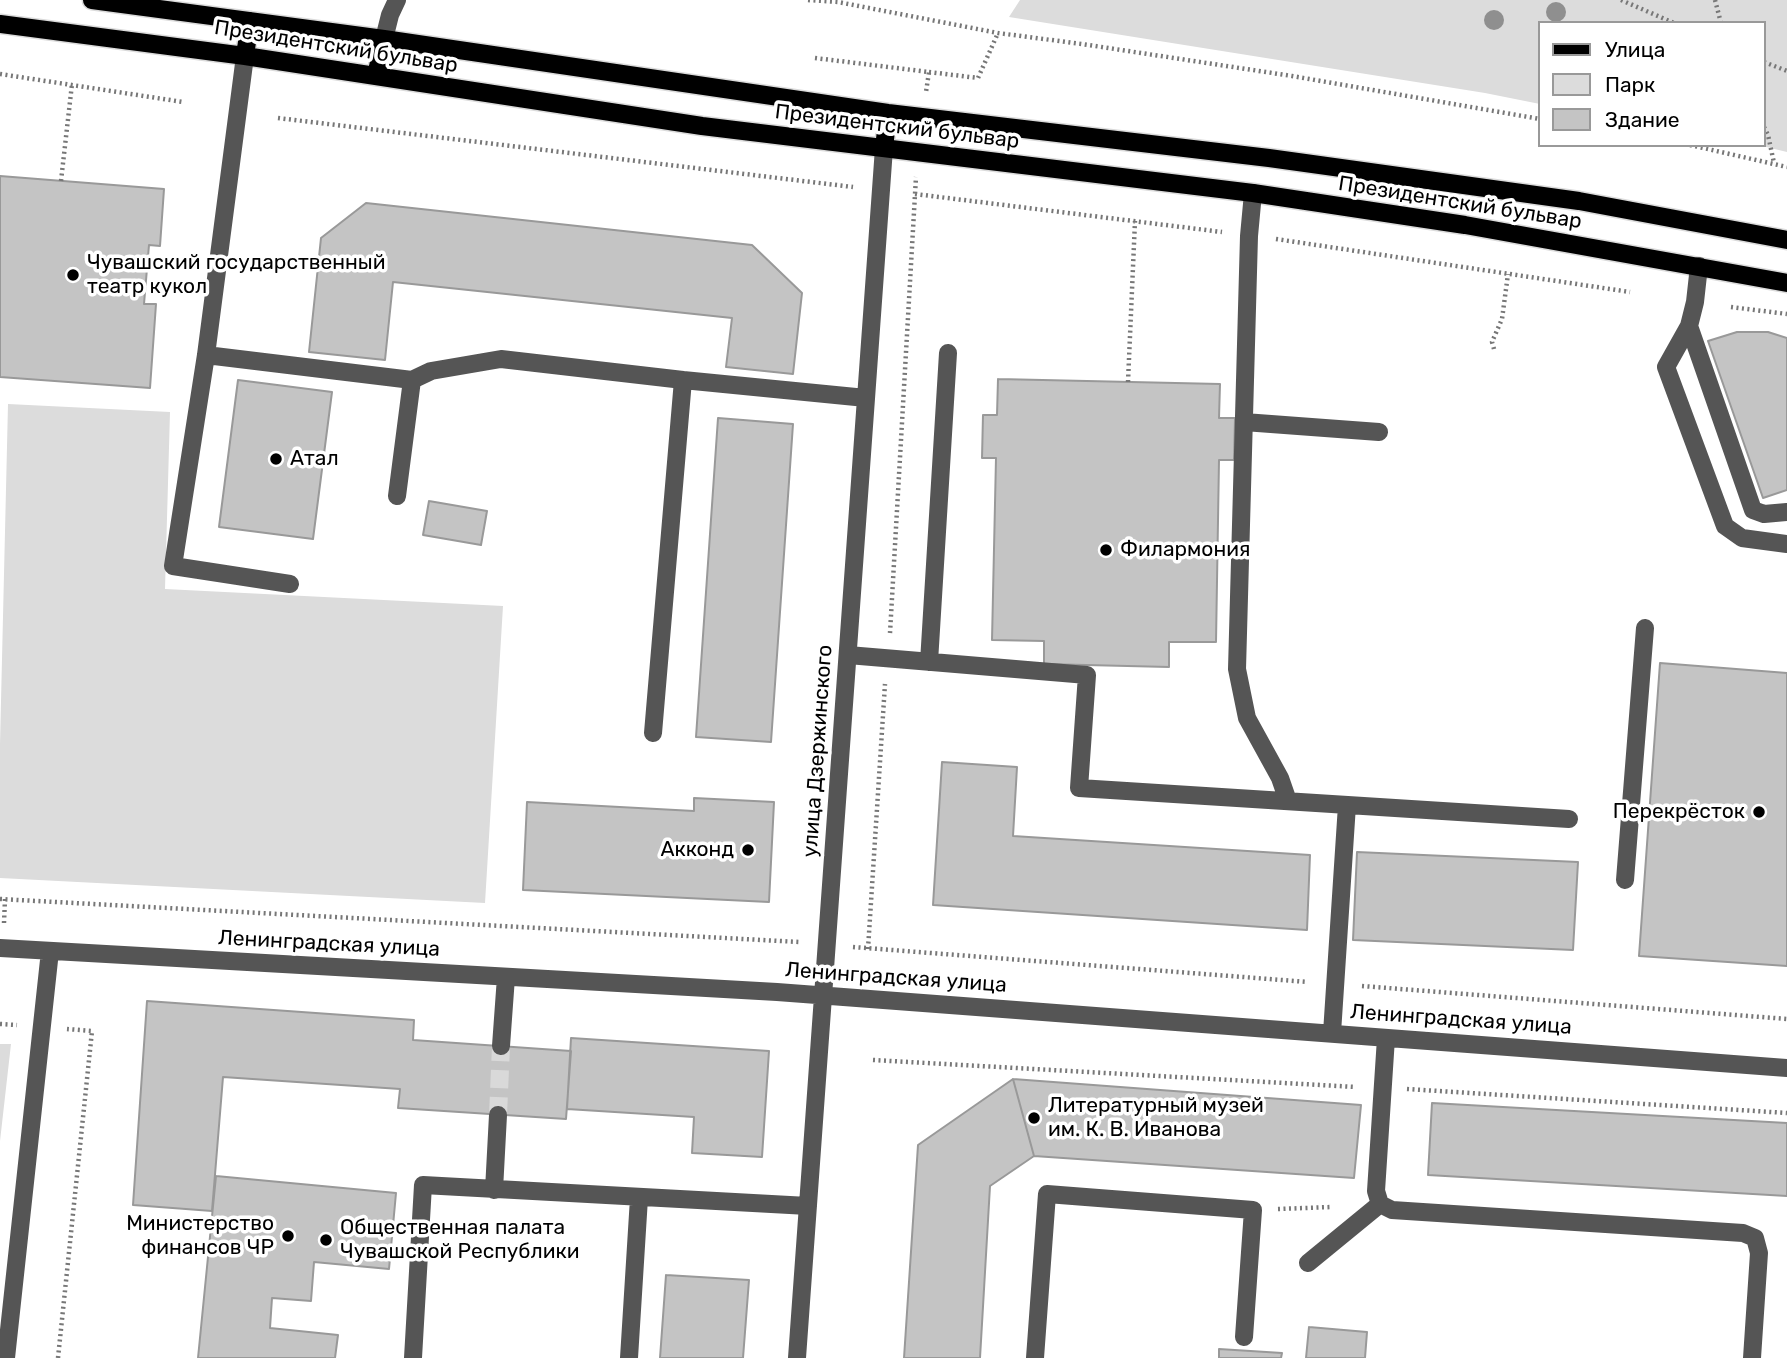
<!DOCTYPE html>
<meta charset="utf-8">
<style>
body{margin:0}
#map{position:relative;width:1787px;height:1358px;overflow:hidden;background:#fff;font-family:Rubik,sans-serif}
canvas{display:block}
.legend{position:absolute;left:1538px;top:21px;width:228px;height:126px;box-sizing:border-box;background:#fff;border:2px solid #999;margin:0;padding:9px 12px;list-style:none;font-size:21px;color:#000}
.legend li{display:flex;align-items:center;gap:14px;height:35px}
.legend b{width:35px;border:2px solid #999}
</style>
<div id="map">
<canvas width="1787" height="1358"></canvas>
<ul class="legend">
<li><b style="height:9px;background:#000"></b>Улица</li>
<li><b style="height:19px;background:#dcdcdc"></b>Парк</li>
<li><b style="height:19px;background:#c4c4c4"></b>Здание</li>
</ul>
</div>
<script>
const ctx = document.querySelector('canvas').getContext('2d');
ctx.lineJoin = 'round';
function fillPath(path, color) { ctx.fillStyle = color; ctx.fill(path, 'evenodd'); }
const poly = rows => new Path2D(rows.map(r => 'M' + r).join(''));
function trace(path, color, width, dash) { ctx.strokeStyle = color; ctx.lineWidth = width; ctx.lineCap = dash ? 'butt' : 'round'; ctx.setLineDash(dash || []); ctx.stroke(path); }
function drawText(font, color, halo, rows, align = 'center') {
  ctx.font = font + ' Rubik,sans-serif'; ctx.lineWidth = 7; ctx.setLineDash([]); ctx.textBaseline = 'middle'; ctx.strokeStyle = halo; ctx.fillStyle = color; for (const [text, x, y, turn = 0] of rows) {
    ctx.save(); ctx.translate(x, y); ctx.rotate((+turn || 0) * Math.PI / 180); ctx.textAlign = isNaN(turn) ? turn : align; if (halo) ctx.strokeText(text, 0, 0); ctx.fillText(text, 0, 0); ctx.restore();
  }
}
fillPath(poly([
 [1020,0,1787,0,1787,152,1758,145,1764,145,1764,23,1540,23,1540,104,1485,93,1009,17],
 [8,404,170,412,165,589,503,606,485,903,0,878,0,744],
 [0,1044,11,1044,0,1141]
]), '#dcdcdc');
const building = poly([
 [0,176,164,189,160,246,149,245,144,304,156,304,150,388,0,377,0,176],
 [366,203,752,245,802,293,793,374,726,367,732,318,393,282,385,360,309,352,321,238,366,203],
 [1737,332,1768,332,1787,338,1787,490,1763,498,1708,341,1737,332],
 [998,379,1220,384,1219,418,1235,418,1234,460,1219,460,1216,642,1169,642,1169,667,1044,664,1044,641,992,640,996,458,982,458,983,415,997,415,998,379],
 [238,380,332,392,313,539,219,527,238,380],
 [718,418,793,424,771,742,696,737,718,418],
 [429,501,487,511,481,545,423,535,429,501],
 [1660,663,1787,673,1787,966,1639,956,1660,663],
 [942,762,1017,767,1013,836,1310,855,1307,930,933,905,942,762],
 [694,798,774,802,769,902,523,890,527,802,694,811,694,798],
 [1357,852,1578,862,1573,950,1353,940,1357,852],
 [147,1001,414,1020,413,1040,571,1051,566,1119,398,1108,400,1089,223,1077,212,1211,133,1205,147,1001],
 [571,1038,769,1051,762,1157,692,1153,694,1117,567,1109,571,1038],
 [1013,1079,1034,1156,990,1186,980,1358,904,1358,918,1145,1013,1079],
 [1013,1079,1361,1105,1354,1178,1034,1156,1013,1079],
 [1432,1103,1787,1123,1787,1196,1428,1175,1432,1103],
 [216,1176,396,1193,389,1269,314,1262,311,1301,272,1298,270,1328,338,1335,335,1358,198,1358,216,1176],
 [666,1275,749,1280,743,1358,660,1358,666,1275],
 [1309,1327,1367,1332,1365,1358,1306,1358,1309,1327],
 [1219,1349,1282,1353,1281,1358,1219,1358,1219,1349]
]);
fillPath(building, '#c4c4c4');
trace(building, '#999', 2);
trace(poly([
 [498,1115,501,1046]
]), '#d9d9d9', 18, [18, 9]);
const major = poly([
 [92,0,384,39,888,113,1269,158,1579,201,1787,240],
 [0,24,245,56,702,126,1253,193,1465,225,1787,283],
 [245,56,250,21],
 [376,76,384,39],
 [884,148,888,113]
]);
trace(major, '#dbdbdb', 21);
trace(poly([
 [808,0,838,2,998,33,1082,44,1292,76,1540,119],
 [1621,0,1674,23],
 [1715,0,1721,23],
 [815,58,929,72,926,92],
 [1764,62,1787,71],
 [929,72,978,78,998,33],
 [0,74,183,102],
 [278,118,853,187],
 [1764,127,1768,135,1774,163],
 [1690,145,1787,167],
 [61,181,72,84],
 [915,194,1222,232],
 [1276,239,1630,292],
 [1731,307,1787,314],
 [1494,349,1492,342,1502,319,1508,274],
 [1128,382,1135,221],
 [890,633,916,177],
 [0,899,799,942],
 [4,923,5,899],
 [853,947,1308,982],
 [868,949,885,684],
 [1362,986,1787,1019],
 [0,1024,17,1025],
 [873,1060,1356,1087],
 [1407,1089,1787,1113],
 [1278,1209,1332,1207],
 [58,1358,92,1031,67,1029]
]), '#777', 4.5, [2, 3.5]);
trace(poly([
 [384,39,390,15,397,0],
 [245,56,206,355,173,566,290,584],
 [1253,193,1249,236,1237,669,1247,718,1280,778,1288,801],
 [1699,266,1695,302,1689,326,1666,367,1725,526,1742,538,1787,544],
 [1689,326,1753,510,1764,514,1787,512],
 [206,355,412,380,431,371,501,359,683,380,653,733],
 [683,380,866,398],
 [1244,422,1379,432],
 [397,496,412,380],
 [848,655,1087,675,1079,788,1569,819],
 [929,662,948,353],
 [1625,880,1645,628],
 [0,948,777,992,1787,1068],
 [1332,1033,1347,805],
 [1386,1038,1376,1191,1380,1204,1392,1210,1743,1233,1755,1238,1759,1253,1752,1358],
 [501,1046,506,977],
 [494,1190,498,1115],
 [1308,1263,1380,1204],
 [6,1358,50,951],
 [413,1358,423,1185,808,1206],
 [629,1358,639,1198],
 [797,1358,884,148],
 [1035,1358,1047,1194,1253,1210,1244,1337]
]), '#555', 18);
trace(major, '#000', 18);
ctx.fillStyle = '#8f8f8f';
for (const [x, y] of [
 [1556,12],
 [1494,20]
]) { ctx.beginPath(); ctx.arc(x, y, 10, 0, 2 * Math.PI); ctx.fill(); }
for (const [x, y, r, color] of [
 [73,275,7,"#000"],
 [276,459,7,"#000"],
 [1106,550,7,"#000"],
 [1759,812,7,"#000"],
 [748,850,7,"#000"],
 [1034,1118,7,"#000"],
 [288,1236,7,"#000"],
 [326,1240,7,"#000"]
]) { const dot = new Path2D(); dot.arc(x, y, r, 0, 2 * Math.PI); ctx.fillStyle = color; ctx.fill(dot); trace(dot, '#fff', 2.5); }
drawText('21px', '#000', '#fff', [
 ["Президентский бульвар",336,47,9],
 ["Президентский бульвар",897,127,7],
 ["Президентский бульвар",1460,203,9],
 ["улица Дзержинского",818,751,-86],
 ["Ленинградская улица",329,944,3],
 ["Ленинградская улица",896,978,4],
 ["Ленинградская улица",1461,1020,4]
]);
drawText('21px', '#000', '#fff', [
 ["Чувашский государственный",87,263],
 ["театр кукол",87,287],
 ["Атал",290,459],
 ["Филармония",1120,550],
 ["Перекрёсток",1745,812,"right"],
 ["Акконд",734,850,"right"],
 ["Литературный музей",1048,1106],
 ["им. К. В. Иванова",1048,1130],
 ["Министерство",274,1224,"right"],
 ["финансов ЧР",274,1248,"right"],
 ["Общественная палата",340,1228],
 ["Чувашской Республики",340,1252]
], 'left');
</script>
